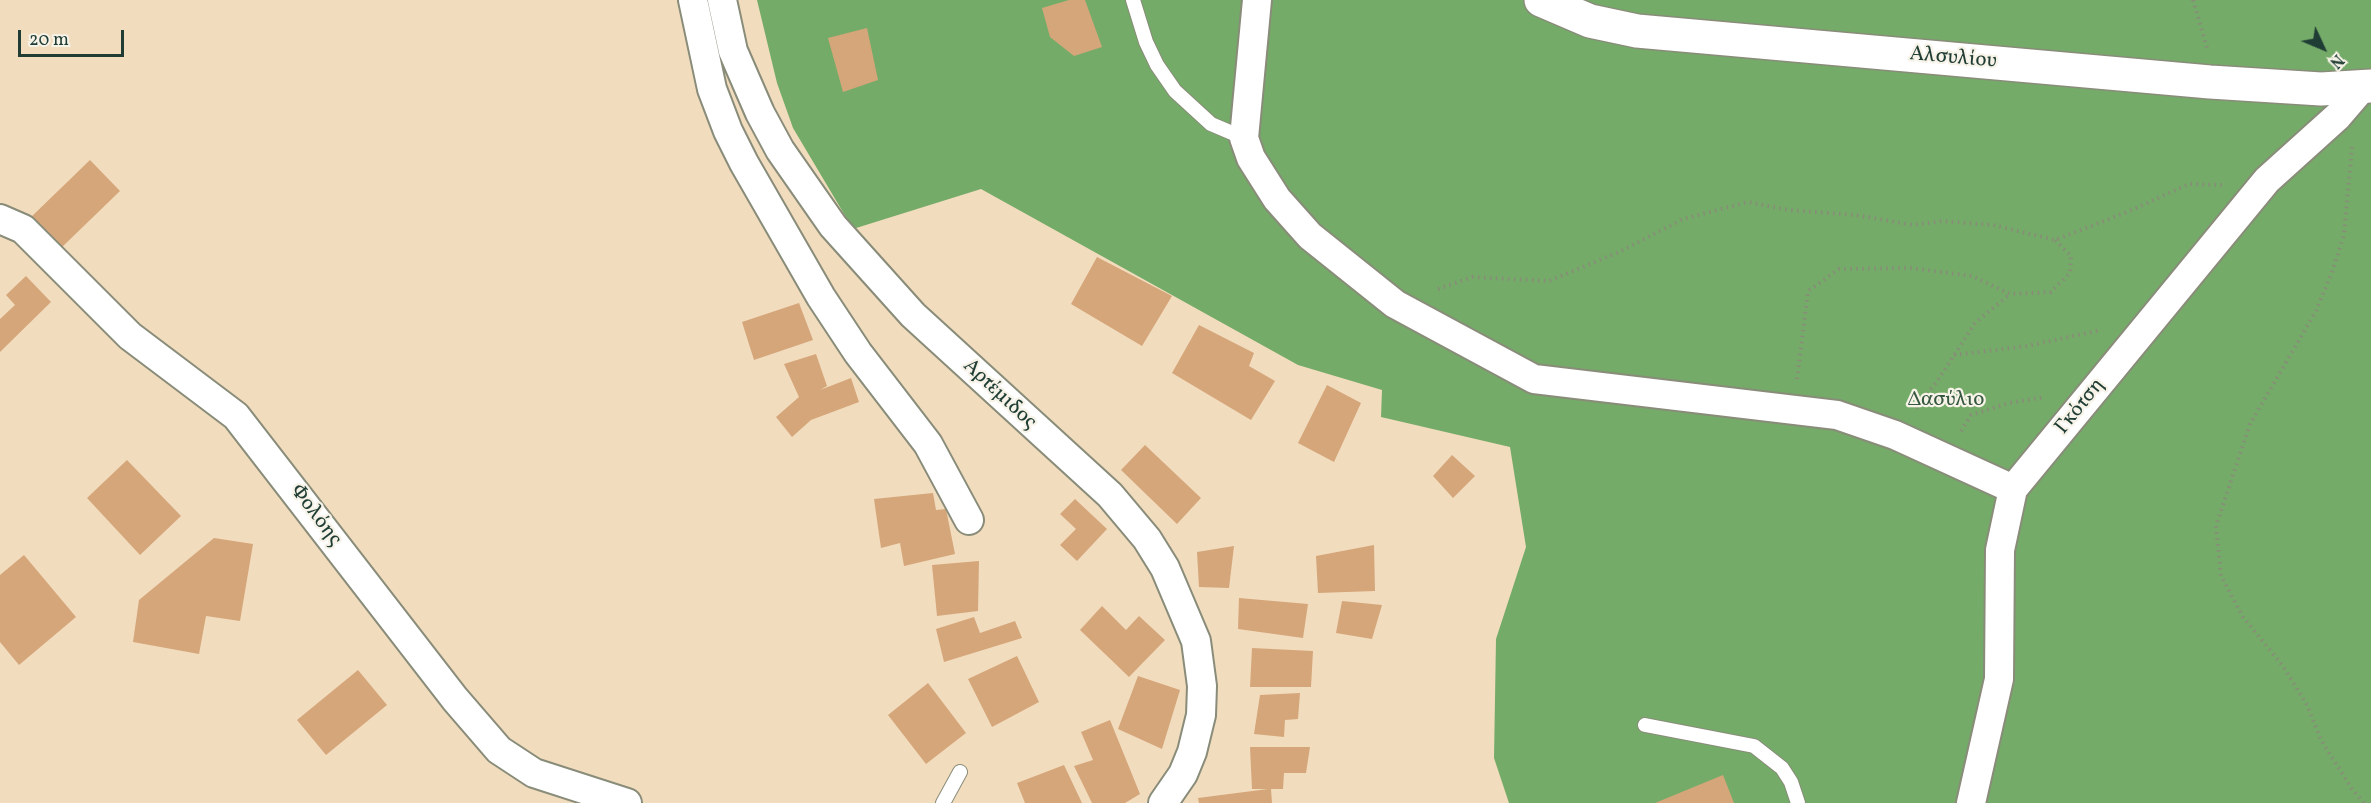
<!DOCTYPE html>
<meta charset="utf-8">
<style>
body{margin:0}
#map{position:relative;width:2371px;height:803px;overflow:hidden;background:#f2dcbe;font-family:Vollkorn,serif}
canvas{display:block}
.north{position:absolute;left:2293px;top:18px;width:60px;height:60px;-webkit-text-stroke:4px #f7f3e8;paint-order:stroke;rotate:134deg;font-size:16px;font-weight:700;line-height:24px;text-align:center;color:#1f3d34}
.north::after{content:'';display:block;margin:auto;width:21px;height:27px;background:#1f3d34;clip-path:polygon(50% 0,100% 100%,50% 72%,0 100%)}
.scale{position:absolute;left:18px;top:30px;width:106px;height:27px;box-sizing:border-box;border:3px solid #1f3d34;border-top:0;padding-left:8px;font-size:18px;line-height:21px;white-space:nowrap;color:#1f3d34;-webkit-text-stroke:4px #f7f3e8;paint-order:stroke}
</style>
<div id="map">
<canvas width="2371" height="803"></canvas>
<div class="north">N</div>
<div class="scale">20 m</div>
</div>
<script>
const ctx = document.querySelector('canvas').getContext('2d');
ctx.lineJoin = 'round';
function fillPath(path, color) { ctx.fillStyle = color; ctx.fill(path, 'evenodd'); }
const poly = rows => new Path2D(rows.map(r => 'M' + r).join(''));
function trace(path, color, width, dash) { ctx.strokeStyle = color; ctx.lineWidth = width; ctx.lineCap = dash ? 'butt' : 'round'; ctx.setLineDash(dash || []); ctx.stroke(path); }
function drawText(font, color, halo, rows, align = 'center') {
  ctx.font = font + ' Vollkorn,serif'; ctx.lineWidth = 4.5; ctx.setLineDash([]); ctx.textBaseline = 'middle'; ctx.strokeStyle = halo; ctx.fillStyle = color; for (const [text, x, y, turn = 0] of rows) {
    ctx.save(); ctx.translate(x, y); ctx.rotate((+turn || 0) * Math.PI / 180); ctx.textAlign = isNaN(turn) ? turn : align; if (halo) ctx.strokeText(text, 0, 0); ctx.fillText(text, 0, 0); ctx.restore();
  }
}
fillPath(poly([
 [757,0,2371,0,2371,803,1509,803,1494,758,1496,639,1526,547,1510,447,1381,417,1382,390,1298,365,981,189,853,229,793,128,777,83]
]), '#75ab68');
fillPath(poly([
 [1069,0,1085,0,1102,47,1074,56,1050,37,1042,8],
 [867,28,878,80,843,92,828,38],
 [90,160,120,191,59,250,29,219],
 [1097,257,1172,296,1142,346,1071,304],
 [26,276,51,302,0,352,0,319,15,305,6,295],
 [799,303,813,340,754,360,742,322],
 [1199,325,1254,353,1249,366,1275,381,1251,420,1172,373],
 [816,354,827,386,820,390,851,378,859,402,811,420,792,437,776,417,799,397,784,364],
 [1327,385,1361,403,1334,462,1298,443],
 [1145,445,1201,498,1177,524,1121,470],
 [1452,455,1475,476,1453,498,1433,476],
 [127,460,181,516,140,555,87,498],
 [933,493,936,510,946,509,955,554,904,566,900,543,881,548,874,499],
 [1075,499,1107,529,1077,561,1060,545,1076,529,1060,514],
 [214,538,253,544,240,621,206,616,199,654,133,642,139,600],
 [1374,545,1375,591,1318,593,1316,556],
 [1234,546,1229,588,1199,587,1197,552],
 [24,555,76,617,19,665,0,642,0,575],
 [979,561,978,611,937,616,932,565],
 [1239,598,1308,604,1303,638,1238,629],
 [1342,601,1382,605,1372,639,1336,633],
 [1102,606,1126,630,1139,616,1165,640,1129,677,1080,630],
 [974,617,980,633,1015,621,1022,638,944,662,936,629],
 [1252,648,1313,651,1311,687,1250,687],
 [1017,656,1039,702,992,727,968,679],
 [358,670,387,705,326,755,297,720],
 [1138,676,1180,690,1162,749,1118,729],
 [928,683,966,733,926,764,888,715],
 [1300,693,1298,719,1285,720,1284,737,1254,734,1260,695],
 [1110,720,1140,794,1125,803,1092,803,1074,766,1093,760,1081,732],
 [1250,747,1310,747,1306,773,1284,773,1283,789,1271,789,1272,803,1199,803,1198,798,1268,789,1252,789],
 [1064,765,1082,803,1025,803,1017,783],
 [1723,775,1734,803,1655,803]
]), '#d5a67a');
const service = poly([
 [1133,0,1146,42,1157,65,1175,91,1211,124,1244,138],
 [1645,725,1754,746,1782,768,1791,782,1798,803],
 [943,803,960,772]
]);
const minor = poly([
 [693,0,712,89,728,131,744,163,821,297,858,353,928,444,969,520],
 [722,0,733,51,760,113,780,150,833,226,913,315,1110,495,1147,539,1165,568,1196,641,1202,686,1201,715,1192,752,1183,774,1163,803],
 [1257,0,1244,138,1251,158,1277,199,1310,236,1395,304,1534,379,1837,415,1895,435,2013,489],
 [0,219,23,229,130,336,236,416,455,699,499,750,534,773,627,803],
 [1971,803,1999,679,2000,550,2013,489,2267,180,2338,116,2362,88]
]);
const tertiary = poly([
 [1541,0,1590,21,1637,31,2210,82,2321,89,2371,86]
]);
trace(service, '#888c79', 16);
trace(minor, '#888c79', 32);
trace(tertiary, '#888c79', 36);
trace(poly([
 [2193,0,2207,48],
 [2352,147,2344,235,2332,272,2316,311,2250,424,2216,526,2221,576,2243,617,2283,666,2307,705,2321,740,2352,789,2364,803],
 [1438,289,1472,277,1549,281,1619,252,1683,219,1748,202,1789,210,1856,215,1913,225,1942,221,1993,225,2055,240,2127,212,2189,184,2222,185],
 [1954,355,2027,346,2101,330],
 [1797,379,1808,291,1839,269,1910,268,1972,276,2010,294,2051,292,2070,273,2071,256,2055,240],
 [1916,408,1938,380,1975,323,2010,294],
 [1961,431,1971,415,2009,403,2045,397]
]), '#888c79', 4, [1.5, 4.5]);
trace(service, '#fff', 14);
trace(minor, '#fff', 28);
trace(tertiary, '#fff', 33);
drawText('21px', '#1f3d34', '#f7f3e8', [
 ["Αλσυλίου",1953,59,5],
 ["Αρτέμιδος",999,395,43],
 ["Γκότση",2081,407,-51],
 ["Φολόης",315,516,53]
]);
drawText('21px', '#365841', '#f7f3e8', [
 ["Δασύλιο",1946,401]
]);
</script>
